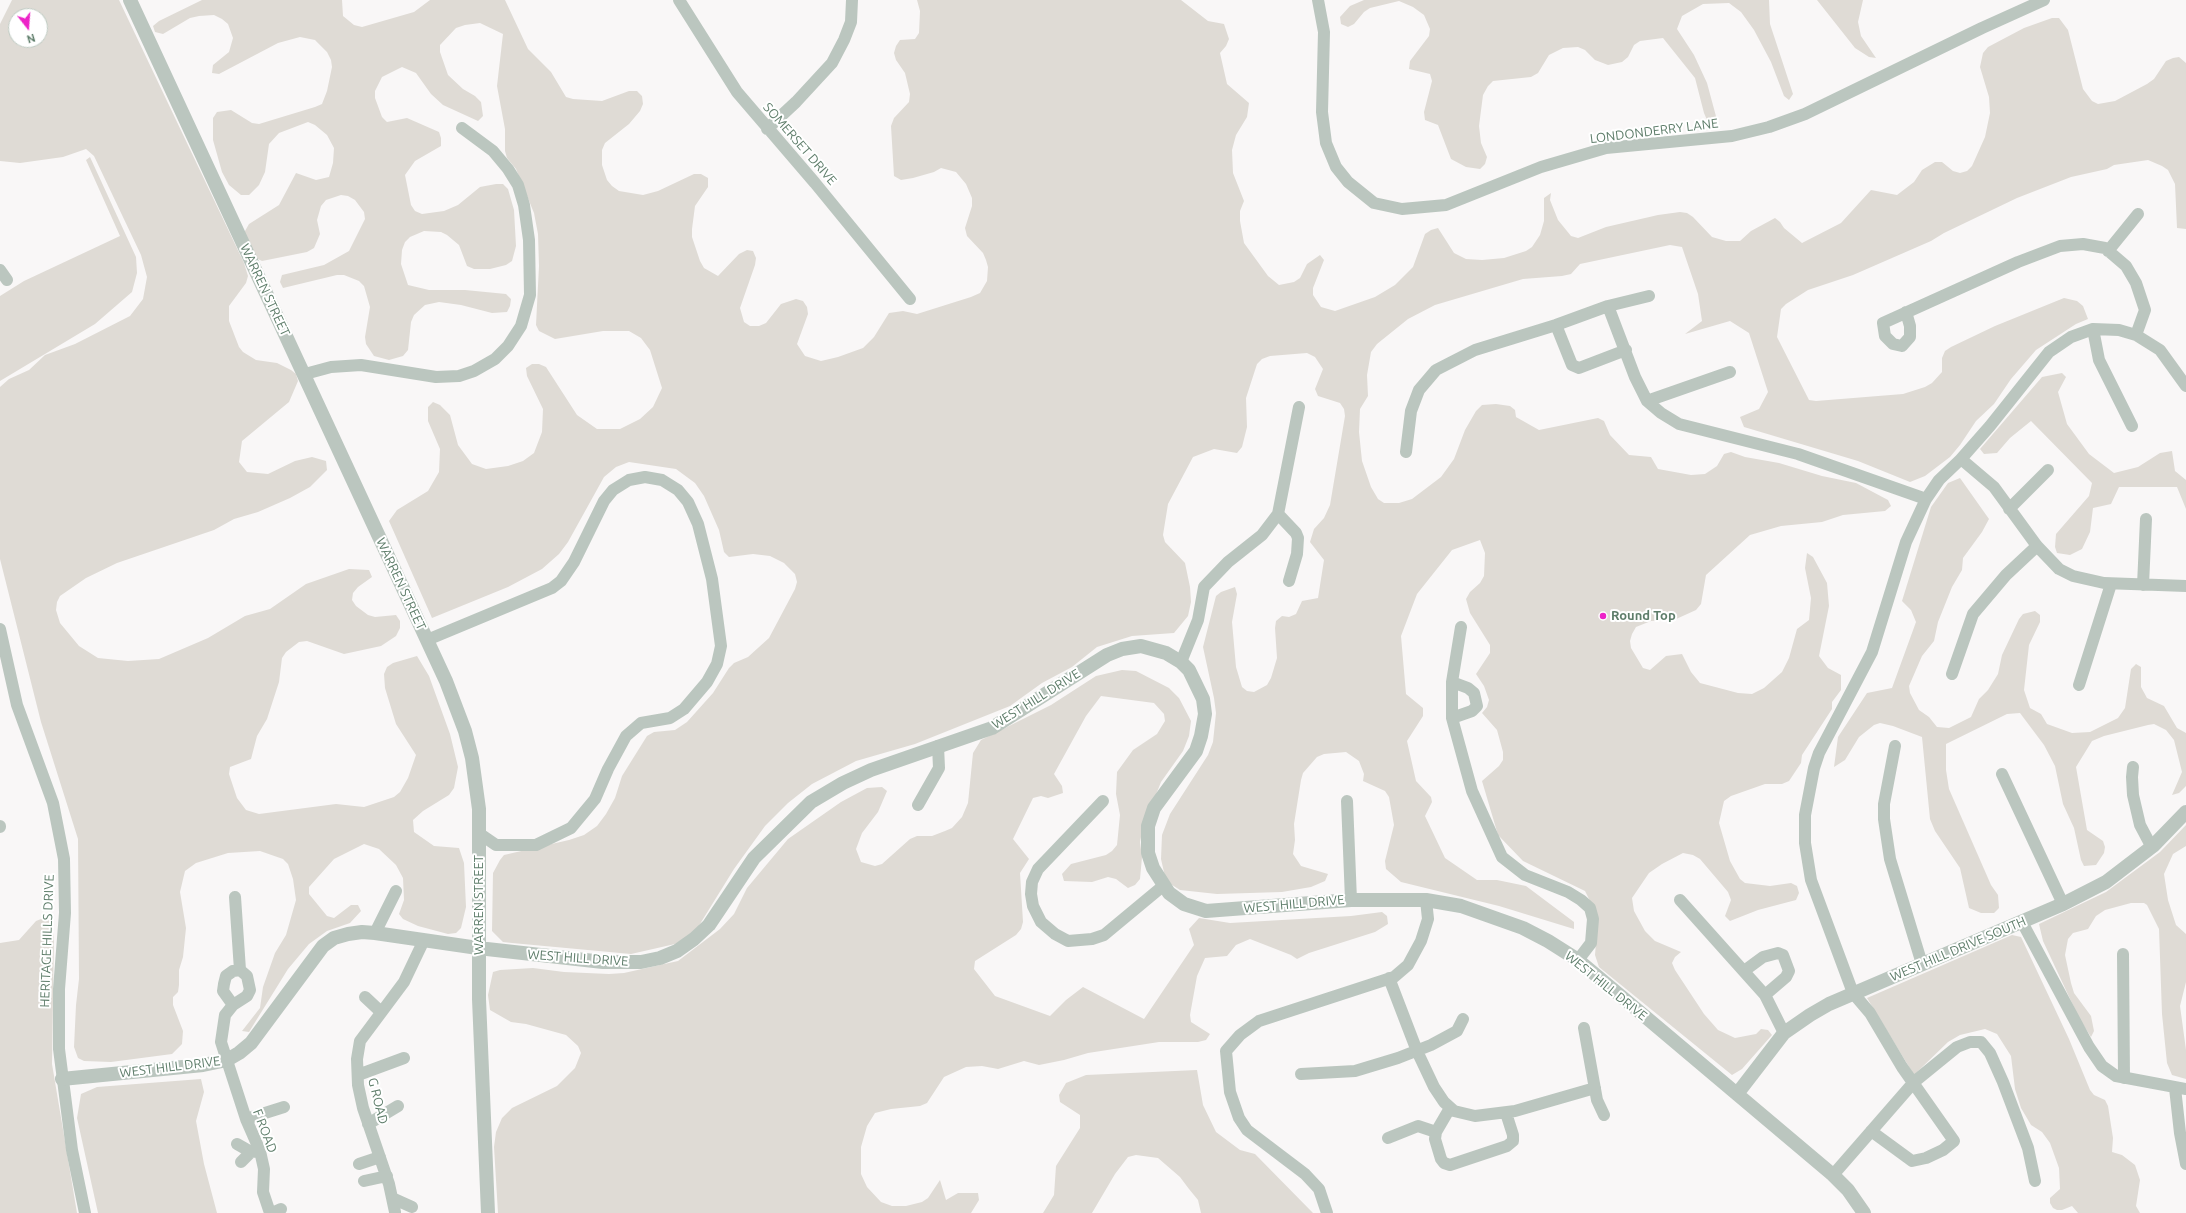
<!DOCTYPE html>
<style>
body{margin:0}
#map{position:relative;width:2186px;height:1213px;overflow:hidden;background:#f9f7f7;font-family:Ubuntu,sans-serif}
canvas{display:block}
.north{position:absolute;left:8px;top:8px;width:40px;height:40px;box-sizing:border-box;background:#fff;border:1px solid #bfcbc3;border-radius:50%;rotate:163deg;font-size:11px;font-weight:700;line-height:16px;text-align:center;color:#5e7d6a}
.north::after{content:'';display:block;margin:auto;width:14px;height:18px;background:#ed23c8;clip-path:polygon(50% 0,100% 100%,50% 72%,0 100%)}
</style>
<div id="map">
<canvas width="2186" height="1213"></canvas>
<div class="north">N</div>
</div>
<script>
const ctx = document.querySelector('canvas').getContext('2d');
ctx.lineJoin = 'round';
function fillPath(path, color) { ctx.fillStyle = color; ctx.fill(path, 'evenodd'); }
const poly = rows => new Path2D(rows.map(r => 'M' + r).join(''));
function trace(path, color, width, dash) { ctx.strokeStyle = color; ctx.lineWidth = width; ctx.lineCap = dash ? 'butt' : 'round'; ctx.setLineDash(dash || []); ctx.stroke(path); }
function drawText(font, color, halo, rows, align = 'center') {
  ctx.font = font + ' Ubuntu,sans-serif'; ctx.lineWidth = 4; ctx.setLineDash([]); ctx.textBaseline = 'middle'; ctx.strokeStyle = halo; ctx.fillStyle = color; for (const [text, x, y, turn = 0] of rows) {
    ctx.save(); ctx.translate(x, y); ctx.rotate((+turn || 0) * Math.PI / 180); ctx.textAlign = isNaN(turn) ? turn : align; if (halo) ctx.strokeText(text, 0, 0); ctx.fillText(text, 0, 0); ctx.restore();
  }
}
fillPath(poly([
 [12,0,119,0,244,263,248,276,246,283,229,306,229,321,239,347,243,352,256,360,277,363,291,370,296,374,298,381,289,402,242,441,239,462,247,472,268,474,295,461,312,457,326,461,327,470,310,487,290,498,258,512,234,519,214,530,117,563,86,578,60,596,57,602,56,610,60,623,79,646,98,658,128,661,159,659,208,638,245,616,270,609,306,584,349,569,369,570,372,577,358,587,353,593,352,600,356,606,368,615,375,617,396,615,400,621,400,628,396,636,381,646,344,654,307,641,299,642,286,652,282,658,279,682,267,719,257,736,251,759,230,767,229,774,237,798,246,810,259,814,336,804,364,807,394,797,400,792,408,778,416,755,396,724,385,688,384,674,387,667,393,663,417,656,429,676,450,734,458,767,454,788,449,795,423,811,413,820,414,832,434,846,459,848,464,863,466,907,461,928,456,933,448,934,418,926,403,919,399,914,404,900,403,878,396,865,379,849,364,844,334,859,309,887,309,894,327,916,334,918,351,905,358,905,361,911,350,923,327,931,309,944,288,969,249,1032,242,1031,260,1008,263,987,275,953,286,935,296,900,293,879,288,864,283,859,260,851,228,853,196,863,185,871,180,892,186,928,183,957,179,970,179,985,178,992,173,997,173,1005,183,1031,182,1044,172,1054,111,1062,84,1061,78,1058,74,1047,76,1005,79,979,78,839,41,722,0,559,0,387,9,379,29,370,45,355,75,344,130,316,143,299,147,277,141,255,94,156,86,149,63,157,20,163,0,161,0,24],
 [16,16,40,16,40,40,16,40],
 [202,0,342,0,343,16,354,25,362,27,414,12,430,0,505,0,528,49,551,72,566,97,573,99,602,101,629,91,637,91,642,96,643,104,640,111,629,124,605,143,602,150,602,165,607,180,612,186,619,191,643,195,658,191,694,174,701,174,708,178,708,187,695,206,692,229,692,237,700,261,704,268,718,276,739,254,747,250,753,251,756,258,755,265,740,308,744,322,750,326,759,326,766,323,781,304,796,299,803,301,807,307,808,314,797,344,805,356,821,361,838,357,863,348,874,337,889,313,903,311,917,314,971,297,980,293,987,281,988,267,986,260,983,253,967,236,965,228,972,206,972,198,966,184,956,172,941,168,934,172,913,178,901,180,894,176,891,126,894,118,909,102,910,94,905,73,896,60,894,53,896,46,900,40,915,39,919,33,920,11,917,0,1181,0,1208,21,1224,24,1229,39,1226,46,1220,53,1227,84,1249,103,1247,117,1236,135,1232,150,1233,173,1244,201,1240,211,1240,221,1244,243,1268,276,1279,285,1294,282,1300,278,1307,264,1320,255,1324,260,1313,288,1313,295,1321,307,1335,311,1375,297,1395,285,1413,267,1425,234,1431,230,1438,228,1454,253,1466,259,1482,260,1504,258,1526,251,1532,247,1540,235,1544,221,1544,198,1551,193,1550,200,1558,220,1571,236,1578,238,1606,227,1658,215,1680,212,1687,213,1693,217,1712,237,1726,241,1740,241,1751,231,1775,218,1780,222,1784,228,1802,243,1841,223,1871,190,1897,195,1914,182,1922,170,1935,162,1942,162,1953,171,1960,173,1967,171,1972,166,1985,137,1990,113,1989,97,1980,67,1983,53,1988,47,2024,28,2052,18,2059,18,2068,30,2083,89,2092,101,2098,104,2115,101,2147,84,2154,79,2166,61,2173,58,2179,57,2186,63,2186,229,2177,228,2175,184,2168,170,2162,166,2148,160,2114,165,2107,169,2071,177,2017,198,1944,233,1931,241,1853,275,1808,290,1786,304,1781,309,1777,337,1809,400,1816,401,1903,394,1925,387,1932,383,1942,372,1942,358,1945,351,1951,347,1995,326,2064,298,2077,301,2083,306,2088,319,2076,324,2036,350,2011,379,1994,404,1976,421,1960,445,1950,457,1925,476,1910,482,1858,461,1744,427,1740,417,1759,409,1768,392,1749,333,1730,321,1685,334,1702,321,1698,294,1682,247,1670,245,1580,264,1571,274,1562,276,1523,279,1435,305,1408,319,1377,344,1371,352,1367,375,1368,396,1360,409,1359,432,1362,461,1371,487,1378,499,1384,503,1399,503,1412,499,1441,477,1454,459,1465,430,1476,411,1482,405,1496,404,1510,406,1515,410,1516,417,1539,430,1598,418,1604,421,1610,435,1629,455,1651,457,1658,469,1691,475,1705,474,1717,466,1724,454,1731,452,1745,457,1779,463,1822,476,1856,483,1888,500,1891,506,1885,511,1843,515,1822,522,1781,526,1750,535,1706,575,1701,604,1696,610,1674,620,1651,621,1636,627,1632,634,1630,641,1631,648,1643,668,1650,670,1666,656,1682,654,1691,672,1700,683,1738,693,1752,694,1764,688,1782,672,1789,658,1797,629,1809,620,1811,598,1805,568,1807,553,1813,557,1827,583,1829,606,1819,656,1828,668,1841,675,1841,690,1832,702,1832,709,1802,755,1801,763,1789,781,1782,784,1765,784,1731,796,1724,801,1719,823,1730,861,1740,879,1745,883,1770,886,1791,883,1797,886,1799,893,1796,900,1758,910,1730,921,1725,916,1731,900,1728,892,1700,859,1693,855,1683,853,1662,864,1649,873,1632,898,1634,911,1645,931,1655,941,1681,952,1675,957,1672,963,1675,970,1704,1014,1718,1030,1735,1038,1756,1034,1761,1029,1768,1030,1772,1035,1742,1069,1732,1075,1599,967,1595,955,1598,917,1585,891,1523,861,1498,835,1482,781,1499,766,1503,760,1503,752,1497,730,1482,713,1487,707,1489,700,1484,686,1476,674,1490,653,1490,645,1470,613,1466,599,1470,592,1480,583,1484,576,1485,553,1480,540,1452,550,1417,594,1401,636,1406,694,1423,708,1423,716,1407,741,1416,781,1431,797,1432,802,1425,816,1445,858,1477,880,1497,880,1526,886,1574,922,1574,929,1499,906,1401,882,1386,869,1385,861,1394,825,1389,797,1385,791,1363,781,1364,774,1359,761,1346,752,1324,754,1317,757,1303,773,1301,780,1294,824,1295,840,1293,854,1301,866,1328,874,1325,881,1311,887,1282,892,1217,894,1180,890,1166,881,1161,859,1162,835,1170,814,1208,755,1213,742,1216,713,1214,698,1203,647,1216,596,1221,592,1235,587,1237,594,1232,622,1236,667,1242,687,1247,691,1254,692,1267,685,1271,678,1277,658,1275,628,1276,621,1282,616,1289,617,1296,614,1302,601,1318,598,1324,560,1310,542,1314,529,1324,518,1330,505,1345,416,1344,409,1340,403,1318,396,1315,389,1323,369,1315,357,1307,353,1270,356,1262,359,1257,364,1246,398,1247,427,1242,447,1237,453,1214,449,1193,457,1168,504,1163,535,1165,542,1185,563,1190,587,1191,602,1188,616,1174,633,1132,636,1097,647,1072,667,1042,683,1010,706,915,744,856,761,812,784,788,803,765,826,734,869,695,932,675,944,631,954,512,943,503,942,492,931,493,873,500,860,504,855,569,840,584,835,597,826,606,814,615,798,622,776,647,736,654,732,675,730,687,722,713,693,729,668,734,663,748,657,769,638,795,589,797,582,795,574,784,563,770,556,753,554,729,557,724,552,719,530,704,496,695,483,676,469,629,462,616,467,604,477,568,542,559,554,542,569,508,587,432,618,389,521,397,510,428,491,439,472,440,449,428,421,428,407,433,402,440,405,450,415,458,445,472,464,486,469,508,466,523,461,534,453,542,432,543,409,527,376,526,368,532,364,539,364,546,367,577,415,597,429,620,429,640,419,653,407,662,388,650,350,641,338,629,331,603,331,555,339,539,331,536,325,539,266,538,234,534,213,516,169,507,158,505,151,505,129,497,86,503,34,480,23,465,25,456,28,440,45,440,52,448,75,463,89,475,96,481,102,483,116,478,121,443,105,431,94,416,73,402,67,382,77,375,91,375,98,382,117,387,122,407,118,439,132,441,138,441,146,415,161,405,175,411,205,415,211,422,214,444,211,458,205,480,187,496,184,503,184,508,189,514,210,516,246,512,261,506,265,490,269,474,269,467,266,459,245,447,235,441,232,424,231,410,237,405,242,402,250,401,264,408,285,429,290,465,290,506,294,511,299,510,306,507,312,492,313,461,305,439,302,425,305,414,315,411,322,408,350,403,356,389,360,374,356,366,344,365,337,370,307,364,286,359,281,344,275,337,275,283,288,280,282,282,275,324,265,349,251,365,219,364,212,355,200,348,196,341,195,326,200,321,206,317,220,320,234,314,248,307,252,262,261,256,258,245,238,245,231,249,224,279,205,296,173,316,180,329,177,333,163,334,148,327,135,315,125,308,122,279,133,269,144,265,172,259,185,249,195,241,195,229,185,222,172,213,140,213,118,217,112,231,110,252,123,259,124,315,107,322,104,327,91,332,67,331,60,327,52,315,40,300,37,278,43,219,74,212,73,213,65,229,52,233,38,228,24,222,19,214,15,199,16,190,18,163,34,155,32,153,26,159,21],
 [1364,0,1769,0,1770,24,1793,94,1789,100,1784,96,1771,62,1754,30,1741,12,1729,3,1703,4,1682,16,1677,29,1694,55,1707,83,1717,120,1712,124,1707,120,1704,113,1695,78,1663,38,1640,41,1634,45,1628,57,1622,62,1608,65,1595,60,1585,50,1578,47,1563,48,1549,55,1538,73,1531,77,1493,81,1488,86,1483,95,1479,126,1481,143,1487,157,1485,164,1480,169,1466,167,1451,159,1438,125,1425,120,1424,112,1432,81,1430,74,1409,69,1410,61,1429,36,1430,29,1424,15,1413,7,1399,1,1370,8,1364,12,1354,24,1348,27,1341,24,1340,17,1350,6],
 [1817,0,1863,0,1858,22,1861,36,1876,58,1869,57,1855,48],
 [90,157,136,257,137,273,132,292,95,324,0,381,0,296,24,281,120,236,86,160],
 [2062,373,2066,377,2058,392,2067,424,2089,454,2114,473,2138,467,2160,453,2172,451,2175,471,2186,480,2186,509,2177,487,2119,487,2111,504,2093,508,2090,532,2082,549,2070,555,2057,553,2055,547,2056,534,2089,496,2092,483,2031,421,2010,438,1997,453,1984,454,1980,449,2042,377],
 [1960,478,1989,519,1982,532,1963,558,1962,570,1952,587,1938,622,1934,641,1922,656,1909,686,1910,693,1919,710,1929,717,1937,727,1949,728,1971,717,1979,699,1988,690,1998,674,2002,655,2019,619,2023,614,2035,611,2040,615,2040,622,2029,645,2024,690,2030,708,2041,714,2047,724,2072,733,2090,732,2118,718,2125,708,2131,669,2136,664,2141,667,2141,687,2147,698,2164,706,2177,728,2186,733,2186,786,2179,793,2172,795,2182,772,2174,740,2166,730,2154,724,2148,725,2104,736,2092,741,2076,767,2087,830,2103,841,2105,847,2104,853,2096,865,2084,866,2081,860,2074,828,2063,804,2055,766,2044,745,2020,713,2007,714,1946,744,1946,770,1949,789,1991,885,1998,895,1999,908,1994,913,1981,913,1969,908,1960,868,1935,831,1930,819,1922,737,1893,726,1880,723,1874,725,1859,737,1845,760,1834,767,1838,737,1867,693,1892,688,1916,622,1911,610,1902,601,1931,507,1948,483],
 [1122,670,1136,671,1169,688,1179,698,1191,721,1189,736,1183,751,1161,782,1143,827,1140,842,1142,857,1140,879,1135,885,1128,888,1116,879,1108,877,1092,882,1064,881,1062,874,1071,864,1106,855,1112,851,1117,845,1120,815,1116,794,1117,772,1133,750,1157,734,1165,721,1164,714,1154,703,1101,696,1086,716,1054,774,1062,786,1063,793,1048,798,1041,796,1033,798,1013,839,1029,859,1020,873,1023,922,1021,929,1016,935,975,961,974,969,995,996,1050,1016,1066,1000,1083,987,1144,1019,1194,945,1189,929,1199,918,1230,923,1351,916,1382,912,1387,916,1388,924,1375,932,1309,953,1297,959,1291,955,1250,939,1236,945,1227,956,1205,958,1197,976,1190,1015,1191,1022,1210,1034,1206,1040,1198,1042,1159,1042,1088,1053,1064,1060,1039,1065,1024,1061,998,1069,982,1066,966,1067,944,1077,927,1103,920,1106,891,1109,875,1113,867,1126,861,1147,861,1174,867,1187,881,1202,892,1206,906,1206,922,1202,928,1198,940,1180,946,1200,958,1193,978,1193,979,1200,971,1213,498,1213,494,1147,496,1132,502,1118,512,1108,557,1086,575,1068,581,1053,578,1046,566,1035,526,1024,511,1022,490,1010,488,995,493,972,500,970,533,968,564,972,609,974,624,973,678,961,720,929,734,914,747,888,788,839,841,802,867,788,882,787,887,791,878,812,862,833,856,849,861,862,875,866,882,864,910,839,917,836,932,836,945,831,952,828,962,817,968,803,973,753,981,740,1051,705,1096,676],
 [2186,825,2186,846,2173,854,2164,874,2168,900,2176,925,2186,934,2186,982,2180,1006,2186,1050,2186,1079,2172,1075,2167,1063,2162,1014,2159,929,2147,905,2144,903,2131,903,2105,910,2096,916,2088,929,2073,933,2068,939,2065,955,2071,983,2074,993,2091,1016,2094,1031,2091,1037,2079,1018,2043,941,2039,924,2106,892,2160,852],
 [46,917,49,918,54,936,52,1064,77,1213,0,1213,0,943,19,940,36,921],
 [2012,935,2021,937,2069,1039,2090,1090,2094,1095,2105,1100,2108,1106,2113,1138,2112,1152,2122,1155,2135,1165,2140,1180,2136,1206,2140,1213,2078,1213,2072,1206,2062,1210,2057,1210,2053,1208,2050,1203,2050,1198,2060,1189,2059,1168,2050,1143,2042,1132,2031,1125,2021,1108,2015,1089,2011,1056,1997,1034,1985,1029,1960,1035,1948,1042,1914,1075,1867,998],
 [1197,1070,1203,1105,1216,1132,1240,1150,1255,1154,1313,1213,1201,1213,1198,1200,1189,1189,1180,1177,1158,1158,1136,1155,1128,1157,1115,1174,1092,1213,1043,1213,1054,1195,1056,1166,1080,1128,1080,1115,1060,1102,1059,1095,1066,1083,1086,1075],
 [201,1079,204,1092,196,1121,204,1164,217,1213,98,1213,77,1118,81,1094,97,1087]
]), '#dfdbd5');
trace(poly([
 [679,0,737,92,815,183,910,299],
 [1318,0,1324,32,1322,112,1326,143,1336,167,1348,182,1374,203,1402,209,1446,205,1541,167,1606,148,1732,136,1769,127,1805,114,1982,28,2044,0],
 [767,129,796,102,832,63,844,40,851,22,852,0],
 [2108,251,2138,214],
 [0,270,7,280],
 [1608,306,1635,377,1647,401,1661,413,1679,424,1798,454,1926,499],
 [1906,312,1910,326,1910,337,1902,346,1893,344,1885,336,1883,323,2018,262,2060,246,2083,244,2105,248,2126,266,2136,283,2145,310,2136,335],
 [1556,325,1572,365,1579,368,1626,350],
 [2093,329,2099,360,2132,426],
 [305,374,331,367,361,365,436,377,459,376,474,371,495,359,508,346,521,326,530,295,529,240,524,205,518,185,508,169,493,151,462,128],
 [1647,401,1730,372],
 [1406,452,1411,411,1419,390,1436,370,1475,350,1556,325,1608,306,1649,296],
 [1961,459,1994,487,2037,546,2059,569,2073,576,2104,583,2186,586],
 [2009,509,2048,470],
 [1278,514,1296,533,1298,538,1297,554,1289,581],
 [2143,585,2146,519],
 [1461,627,1452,682,1452,718,1472,791,1502,857,1525,875,1568,892,1581,900,1590,908,1593,919,1591,943,1578,960],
 [0,629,17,705,53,803,64,859,65,913,59,989,59,1049,72,1150,85,1213],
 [427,640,552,588,561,581,574,562,604,501,613,490,629,480,645,477,662,480,678,490,688,502,698,524,712,579,721,646,717,664,707,682,684,709,670,718,641,723,626,736,608,769,595,799,571,828,536,845,496,845,480,834],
 [1181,662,1198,620,1204,587,1228,562,1262,535,1278,514,1299,407],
 [1952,674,1973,614,2006,575,2037,546],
 [1452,682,1468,688,1474,693,1477,706,1472,711,1452,718],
 [2079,685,2111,584],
 [1895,746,1884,804,1884,819,1890,859,1922,964],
 [2133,767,2132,777,2133,795,2140,825,2149,842,2153,846],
 [2002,774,2063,904],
 [1103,801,1038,869,1032,882,1031,894,1033,906,1041,922,1055,934,1068,941,1092,939,1104,935,1163,886],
 [1347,801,1351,900],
 [918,805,939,768,938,746],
 [0,826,0,827],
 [235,897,240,970],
 [1680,900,1765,995,1784,1033],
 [2022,922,2089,1047,2102,1066,2116,1076,2186,1089],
 [375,933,396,891],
 [2123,954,2124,1078],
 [1744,971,1763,957,1778,953,1783,955,1789,971,1786,977,1765,995],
 [1389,978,1417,1051,1434,1087,1444,1102,1454,1111,1475,1116,1515,1111,1595,1088],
 [365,997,381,1012],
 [233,1005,223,991,224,984,226,976,233,971,240,970,247,976,250,990,247,996,233,1005,225,1015,221,1042,246,1119,260,1151,264,1169,263,1192,270,1213],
 [1584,1028,1597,1100,1604,1115],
 [1301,1074,1355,1071,1398,1058,1431,1045,1457,1031,1463,1019],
 [358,1075,404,1058],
 [2175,1088,2180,1133,2186,1164],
 [1450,1108,1436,1132,1435,1139,1441,1159,1444,1163,1450,1165,1507,1146,1513,1141,1513,1135,1506,1113],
 [246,1119,284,1107],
 [368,1124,398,1106],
 [1871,1131,1912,1161,1926,1158,1943,1150,1954,1141,1902,1067,1870,1013,1853,993,1811,880,1805,843,1805,815,1814,768,1819,753,1872,652,1906,542,1926,499,1939,480,1961,459,1990,426,2049,352,2071,337,2093,329,2119,330,2136,335,2160,350,2186,386],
 [1388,1138,1418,1126,1436,1132],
 [237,1144,251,1152],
 [241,1162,251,1152,260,1151],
 [359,1164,380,1157],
 [1833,1175,1914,1082,1957,1047,1970,1042,1981,1042,1990,1053,2003,1082,2028,1148,2035,1181],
 [364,1181,387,1176],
 [392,1198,412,1207],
 [395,1212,389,1184,363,1108,358,1085,357,1059,360,1041,404,982,424,940],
 [272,1213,281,1209],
 [1327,1213,1319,1189,1305,1174,1247,1130,1239,1118,1230,1092,1226,1051,1240,1035,1259,1021,1394,977,1408,965,1421,941,1428,919,1426,900]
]), '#bbc6bf', 12);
trace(poly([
 [130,0,446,681,465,731,472,758,479,809,479,999,488,1213],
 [62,1079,203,1065,227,1060,239,1053,251,1043,323,946,334,938,348,934,362,932,375,933,478,948,603,962,641,962,660,958,677,951,694,939,709,925,754,858,811,802,843,783,871,770,992,728,1107,655,1122,649,1141,646,1166,653,1181,662,1189,670,1203,699,1205,714,1201,736,1196,751,1154,808,1148,826,1148,853,1153,868,1169,893,1184,904,1206,911,1351,900,1426,900,1461,906,1523,928,1548,941,1578,960,1833,1175,1848,1190,1864,1213],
 [1737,1094,1784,1033,1810,1015,1829,1004,2063,904,2106,882,2153,846,2186,812]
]), '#bbc6bf', 14);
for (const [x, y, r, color] of [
 [1603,616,4,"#ed23c8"]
]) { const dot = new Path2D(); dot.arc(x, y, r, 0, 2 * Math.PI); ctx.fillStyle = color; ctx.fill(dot); trace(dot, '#fff', 1.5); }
drawText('13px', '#5e7d6a', '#fff', [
 ["LONDONDERRY LANE",1654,131,-7],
 ["SOMERSET DRIVE",800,144,49],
 ["WARREN STREET",265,290,65],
 ["WARREN STREET",401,584,65],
 ["WEST HILL DRIVE",1036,699,-32],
 ["WEST HILL DRIVE",1294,904,-5],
 ["WARREN STREET",479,905,-90],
 ["HERITAGE HILLS DRIVE",47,941,-88],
 ["WEST HILL DRIVE SOUTH",1958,949,-23],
 ["WEST HILL DRIVE",578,958,4],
 ["WEST HILL DRIVE",1606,986,39],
 ["WEST HILL DRIVE",170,1067,-7],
 ["G ROAD",378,1101,76],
 ["F ROAD",265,1131,69]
]);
drawText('bold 13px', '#5e7d6a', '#fff', [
 ["Round Top",1611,616]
], 'left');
</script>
